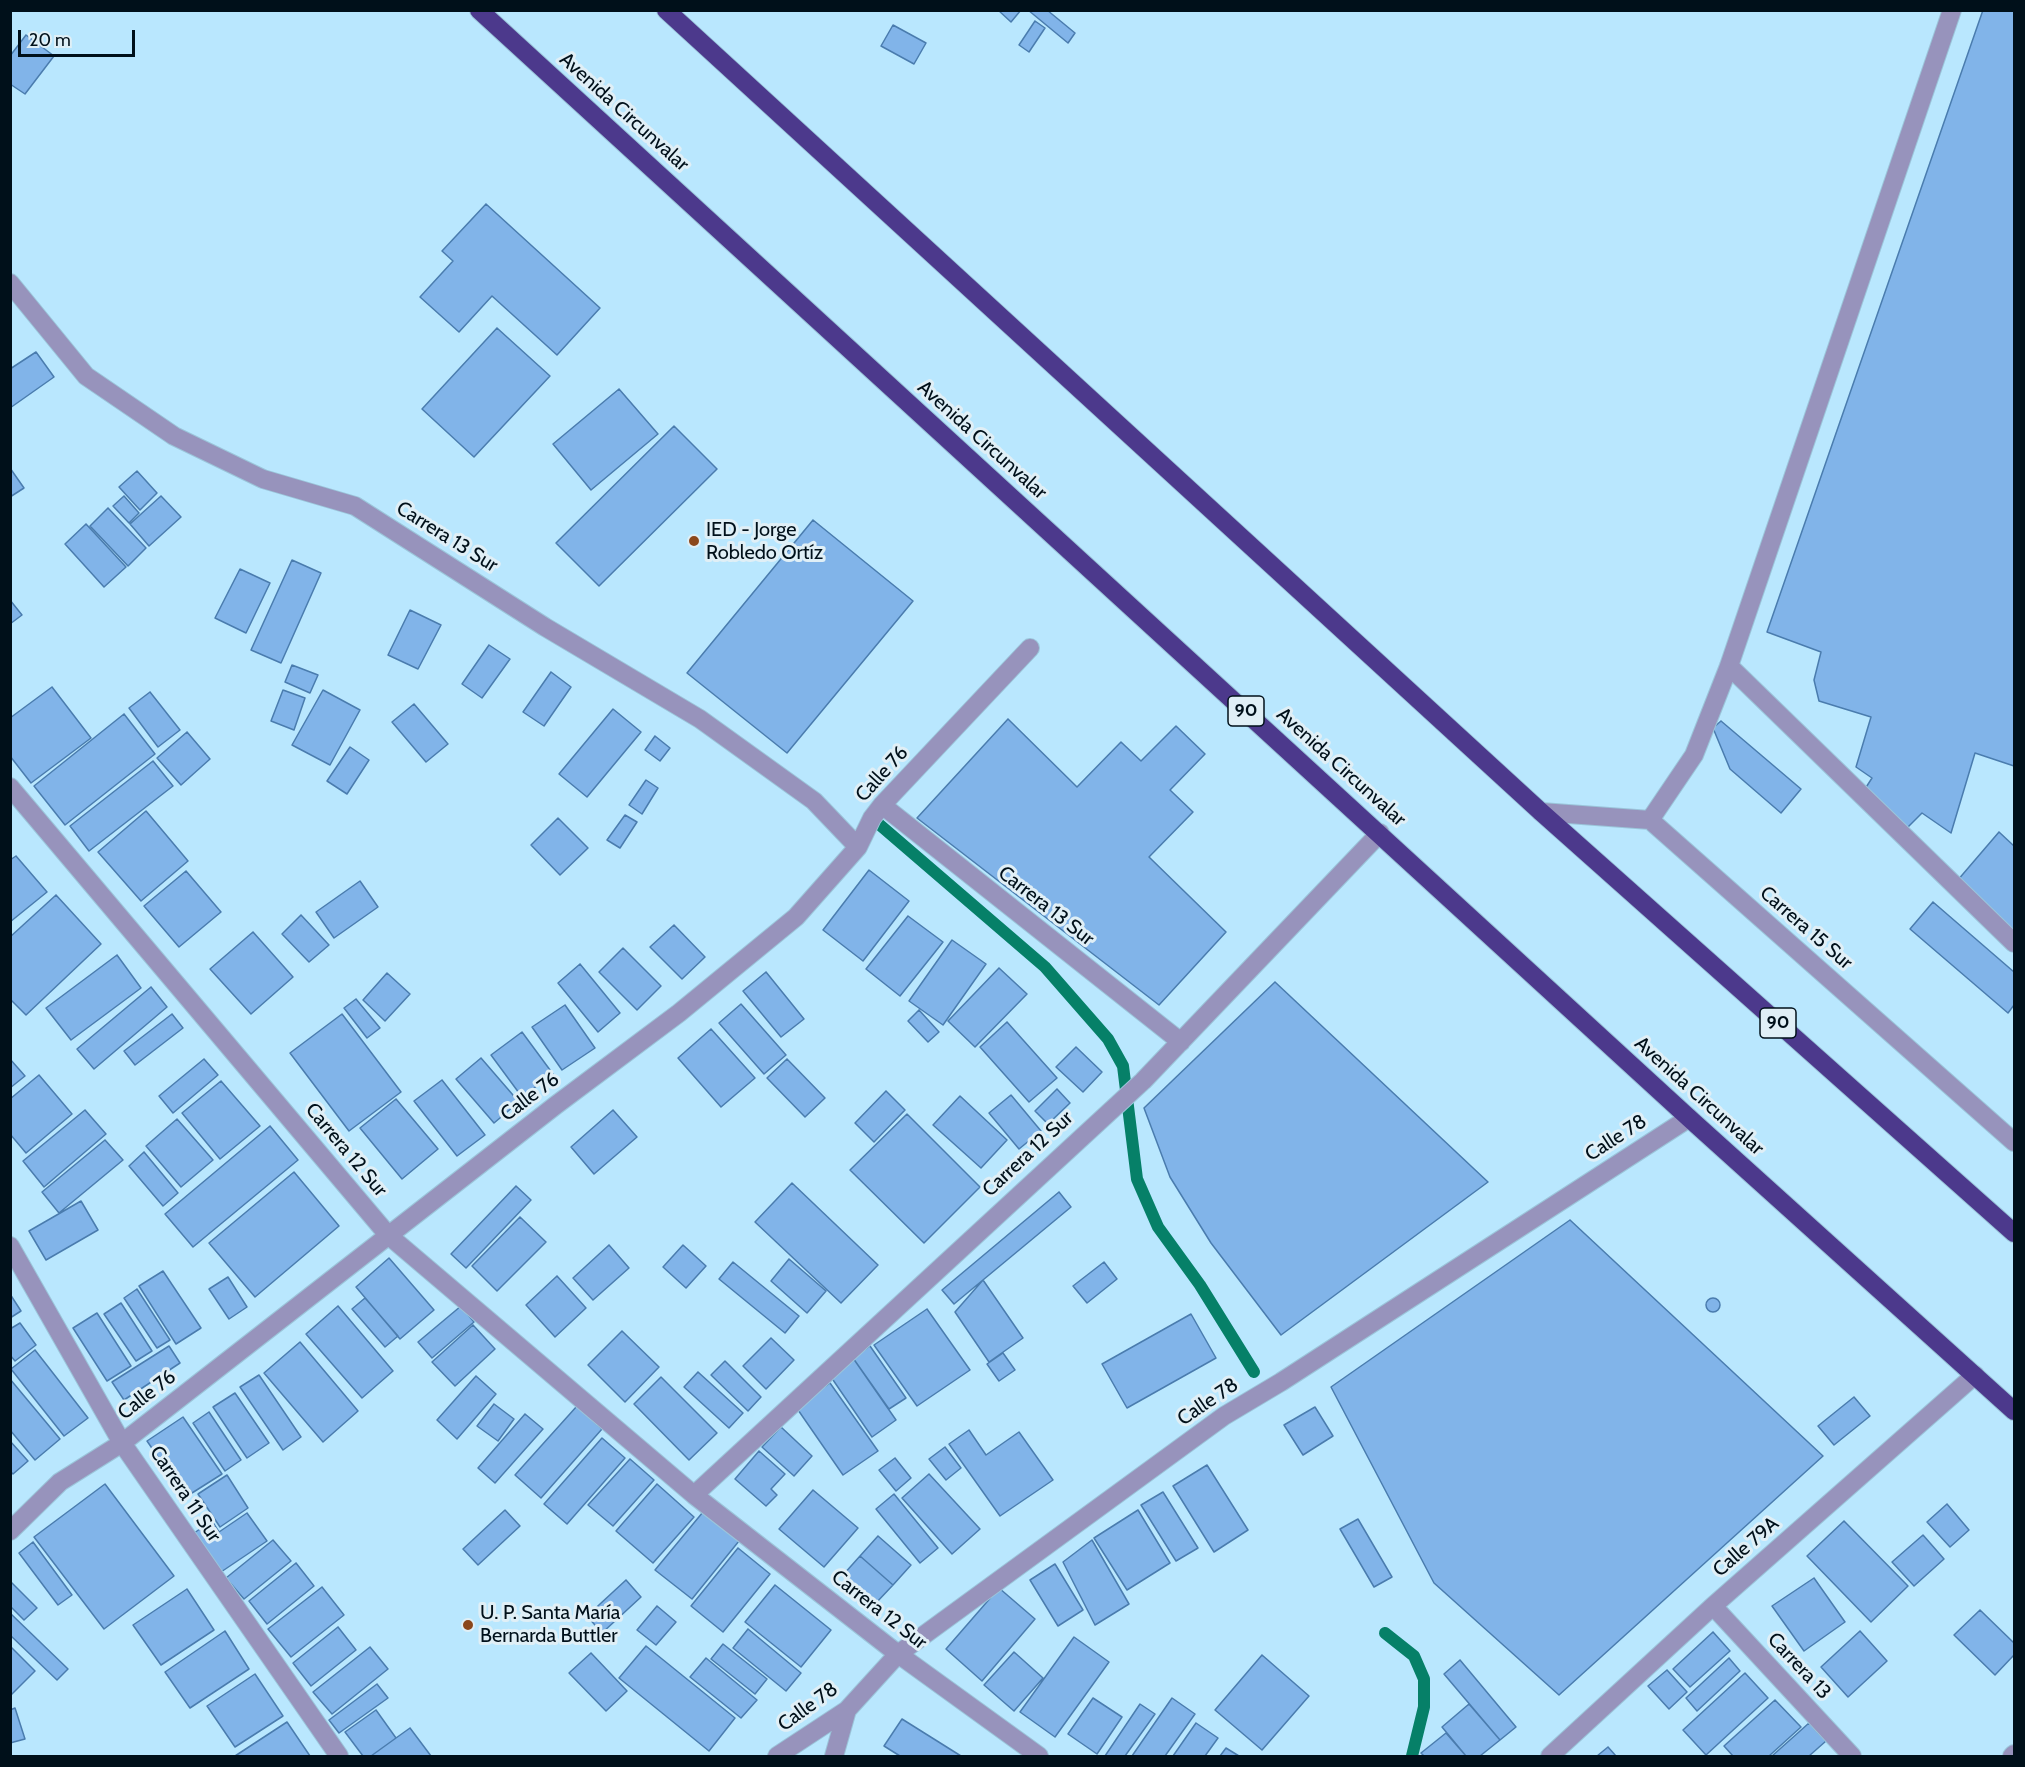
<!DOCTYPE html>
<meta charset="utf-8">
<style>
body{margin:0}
#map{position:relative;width:2025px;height:1767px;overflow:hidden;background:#b9e7fe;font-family:Cabin,sans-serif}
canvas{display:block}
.frame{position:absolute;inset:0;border:12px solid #00101a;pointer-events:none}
.scale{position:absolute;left:18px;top:30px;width:117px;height:27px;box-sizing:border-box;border:3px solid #00101a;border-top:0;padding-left:8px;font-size:18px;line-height:21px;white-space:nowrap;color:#00101a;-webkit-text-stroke:4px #e0eff6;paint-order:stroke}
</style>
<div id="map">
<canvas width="2025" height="1767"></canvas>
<div class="frame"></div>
<div class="scale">20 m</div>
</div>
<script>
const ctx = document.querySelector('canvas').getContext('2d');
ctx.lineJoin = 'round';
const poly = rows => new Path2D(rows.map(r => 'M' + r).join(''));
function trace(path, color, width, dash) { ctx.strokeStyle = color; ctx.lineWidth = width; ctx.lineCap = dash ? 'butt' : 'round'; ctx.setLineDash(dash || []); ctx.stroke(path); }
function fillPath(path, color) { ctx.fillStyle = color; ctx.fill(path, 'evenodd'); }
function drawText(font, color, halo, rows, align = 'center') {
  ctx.font = font + ' Cabin,sans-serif'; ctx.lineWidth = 6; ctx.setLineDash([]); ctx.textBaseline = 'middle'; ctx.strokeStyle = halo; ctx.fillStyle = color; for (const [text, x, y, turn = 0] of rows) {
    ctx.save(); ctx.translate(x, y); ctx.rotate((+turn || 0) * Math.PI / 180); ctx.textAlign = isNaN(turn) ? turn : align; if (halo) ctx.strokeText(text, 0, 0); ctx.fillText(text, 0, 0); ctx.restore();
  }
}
trace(poly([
 [873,819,1045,967,1108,1039,1123,1066,1137,1179,1158,1227,1200,1285,1254,1372],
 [1385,1633,1414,1656,1424,1679,1424,1707,1412,1756]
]), '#068068', 12);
const building = poly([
 [998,10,1021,10,1011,22,998,10],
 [1028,10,1047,10,1075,33,1068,43,1028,10],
 [1983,10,2014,10,2014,766,1975,753,1951,833,1922,813,1903,832,1863,792,1872,778,1856,767,1871,717,1819,701,1814,680,1821,652,1767,632,1983,10],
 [1035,21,1045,28,1029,52,1019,45,1035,21],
 [893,25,926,43,914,64,881,46,893,25],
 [26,35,54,56,25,94,10,84,10,56,26,35],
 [486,204,600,308,557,355,492,296,459,332,420,297,453,261,442,251,486,204],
 [497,328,550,376,474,457,422,409,497,328],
 [36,352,54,377,10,408,10,369,36,352],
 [619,389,658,434,591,490,553,444,619,389],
 [674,426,717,469,599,586,556,543,674,426],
 [10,468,24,488,10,497,10,468],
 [137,471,157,493,140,510,119,487,137,471],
 [124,496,139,513,129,523,113,506,124,496],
 [161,496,181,517,149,546,130,524,161,496],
 [108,508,146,548,128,566,90,526,108,508],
 [813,520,913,601,787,753,687,673,813,520],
 [86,524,126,567,104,587,65,544,86,524],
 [292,560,321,573,281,663,251,650,292,560],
 [240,569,270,583,246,633,215,618,240,569],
 [10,600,22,615,10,624,10,600],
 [410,610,441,625,418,669,388,655,410,610],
 [489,645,510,659,482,698,462,684,489,645],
 [292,665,318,675,310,693,285,682,292,665],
 [551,672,571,687,544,726,523,712,551,672],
 [52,687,91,738,31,783,10,756,10,718,52,687],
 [283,690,305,698,294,730,271,721,283,690],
 [323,690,360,710,330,765,292,745,323,690],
 [150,692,180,730,158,747,129,708,150,692],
 [414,704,448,744,426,762,392,722,414,704],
 [613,709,641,732,587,797,559,774,613,709],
 [124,714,155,754,65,825,34,786,124,714],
 [1008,719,1077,787,1121,742,1141,761,1176,726,1205,754,1170,790,1193,812,1149,857,1226,932,1159,1005,917,818,1008,719],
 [1721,721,1801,789,1781,813,1730,769,1713,728,1721,721],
 [187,732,210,759,181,785,157,758,187,732],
 [655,736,670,748,660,761,645,750,655,736],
 [350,747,369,760,347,794,327,781,350,747],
 [153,761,173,786,89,851,70,826,153,761],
 [646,780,658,788,642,814,629,805,646,780],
 [146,811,188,861,141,901,98,852,146,811],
 [625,815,637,822,620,848,607,840,625,815],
 [558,818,588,848,560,875,531,845,558,818],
 [1999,832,2014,846,2014,931,1957,881,1999,832],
 [16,856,47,892,10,922,10,860,16,856],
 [869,870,909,901,863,961,823,930,869,870],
 [186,871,221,912,179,947,144,906,186,871],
 [360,881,378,907,334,938,316,912,360,881],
 [56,895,101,944,26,1015,10,999,10,937,56,895],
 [1933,902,2014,972,2014,1005,2008,1013,1910,929,1933,902],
 [301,915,329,945,309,962,282,934,301,915],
 [908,916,943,942,900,996,866,969,908,916],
 [674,925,705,957,682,979,650,947,674,925],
 [253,932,293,977,251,1014,210,969,253,932],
 [952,940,986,964,943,1025,909,1001,952,940],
 [623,948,661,986,637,1010,599,972,623,948],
 [117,955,141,988,71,1040,46,1008,117,955],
 [580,964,620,1013,598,1032,558,983,580,964],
 [999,968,1027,994,975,1047,948,1021,999,968],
 [766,972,804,1019,781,1037,743,991,766,972],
 [387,973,410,994,385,1021,363,1000,387,973],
 [1275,982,1488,1182,1281,1335,1211,1243,1170,1177,1144,1108,1275,982],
 [151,987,167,1007,94,1069,77,1049,151,987],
 [356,999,380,1028,367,1038,344,1008,356,999],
 [741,1004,786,1055,764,1074,719,1023,741,1004],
 [565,1005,595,1048,562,1070,532,1027,565,1005],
 [919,1010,939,1032,928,1042,908,1021,919,1010],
 [172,1014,183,1028,135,1065,124,1051,172,1014],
 [342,1014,401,1092,349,1131,290,1053,342,1014],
 [1007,1022,1057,1078,1029,1102,980,1047,1007,1022],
 [711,1029,755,1078,721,1107,678,1058,711,1029],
 [522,1032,553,1074,522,1097,491,1055,522,1032],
 [1076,1047,1102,1072,1083,1092,1056,1067,1076,1047],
 [481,1058,519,1102,494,1123,456,1079,481,1058],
 [10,1059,25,1076,10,1088,10,1059],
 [204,1059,218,1075,173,1113,159,1096,204,1059],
 [787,1059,825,1098,805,1117,767,1078,787,1059],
 [39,1075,72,1114,26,1153,10,1134,10,1099,39,1075],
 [442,1080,485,1135,457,1156,414,1101,442,1080],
 [221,1081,260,1126,220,1159,182,1113,221,1081],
 [1057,1089,1070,1103,1048,1124,1035,1111,1057,1089],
 [886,1091,905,1110,874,1142,855,1123,886,1091],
 [1011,1095,1041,1131,1019,1149,989,1113,1011,1095],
 [960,1096,1007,1140,981,1168,933,1125,960,1096],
 [396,1099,438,1149,402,1179,360,1128,396,1099],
 [85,1110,106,1134,44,1187,23,1161,85,1110],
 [613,1110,637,1137,594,1174,571,1147,613,1110],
 [907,1114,980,1187,924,1243,850,1170,907,1114],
 [177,1119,213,1160,181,1187,146,1146,177,1119],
 [270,1126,298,1160,193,1247,165,1214,270,1126],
 [105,1140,123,1160,59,1213,42,1192,105,1140],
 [144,1152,178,1193,163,1206,129,1166,144,1152],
 [294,1172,339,1226,255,1297,209,1243,294,1172],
 [792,1183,878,1265,841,1303,755,1222,792,1183],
 [516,1186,531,1200,466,1268,451,1254,516,1186],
 [1059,1192,1071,1207,954,1304,942,1290,1059,1192],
 [81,1201,98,1230,46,1260,29,1231,81,1201],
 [520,1217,546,1242,497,1291,472,1266,520,1217],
 [1570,1220,1823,1456,1559,1695,1434,1583,1331,1387,1570,1220],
 [609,1245,629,1268,593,1300,573,1278,609,1245],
 [683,1245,706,1266,686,1288,663,1267,683,1245],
 [389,1258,434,1310,400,1339,356,1287,389,1258],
 [789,1259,826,1291,807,1313,771,1281,789,1259],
 [733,1262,799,1316,785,1333,719,1279,733,1262],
 [1104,1262,1117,1279,1087,1303,1073,1286,1104,1262],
 [163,1271,201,1328,176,1344,139,1286,163,1271],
 [557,1276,586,1308,555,1337,526,1305,557,1276],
 [228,1277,247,1307,229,1319,209,1289,228,1277],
 [983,1280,1023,1338,989,1362,955,1312,983,1280],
 [137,1289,170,1340,157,1348,124,1298,137,1289],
 [10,1294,21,1311,10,1318,10,1294],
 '1706 1305a7 7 0 1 1 14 0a7 7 0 1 1-14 0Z',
 [365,1298,398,1336,385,1347,352,1309,365,1298],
 [121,1303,152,1351,136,1361,104,1314,121,1303],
 [338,1306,393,1371,362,1398,306,1334,338,1306],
 [461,1306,474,1322,432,1358,418,1342,461,1306],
 [927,1309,970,1370,917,1406,874,1345,927,1309],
 [97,1313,131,1366,107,1381,73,1328,97,1313],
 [1191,1314,1216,1358,1127,1408,1102,1364,1191,1314],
 [20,1323,36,1345,15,1361,10,1355,10,1329,20,1323],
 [473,1325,495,1349,455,1386,432,1362,473,1325],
 [622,1331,659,1367,625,1402,588,1365,622,1331],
 [771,1338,794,1360,766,1389,743,1366,771,1338],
 [300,1342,358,1411,323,1442,264,1373,300,1342],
 [169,1346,180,1363,124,1400,112,1382,169,1346],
 [870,1346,906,1398,889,1409,853,1358,870,1346],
 [35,1350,88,1418,64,1436,11,1369,35,1350],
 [1003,1353,1015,1370,999,1381,987,1364,1003,1353],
 [853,1358,896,1420,872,1437,829,1374,853,1358],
 [725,1361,761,1397,748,1411,711,1375,725,1361],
 [698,1372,743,1413,729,1428,684,1387,698,1372],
 [259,1375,301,1437,283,1450,240,1387,259,1375],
 [476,1376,496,1394,457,1439,437,1420,476,1376],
 [661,1377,717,1433,689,1460,634,1404,661,1377],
 [10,1379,60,1439,35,1460,10,1430,10,1379],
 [830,1383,878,1451,843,1475,796,1407,830,1383],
 [235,1393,269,1443,247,1458,213,1407,235,1393],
 [1854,1397,1870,1416,1834,1445,1818,1426,1854,1397],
 [494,1404,514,1419,498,1441,477,1426,494,1404],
 [577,1406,602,1429,541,1498,515,1475,577,1406],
 [1315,1407,1333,1436,1303,1455,1284,1425,1315,1407],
 [209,1412,241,1460,225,1471,193,1423,209,1412],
 [525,1414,543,1429,495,1483,478,1468,525,1414],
 [183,1417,222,1474,192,1493,184,1482,178,1486,147,1441,183,1417],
 [781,1427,812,1456,794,1476,762,1447,781,1427],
 [969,1430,986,1455,1019,1432,1053,1480,1000,1516,949,1444,969,1430],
 [602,1438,625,1458,567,1524,544,1504,602,1438],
 [10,1441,28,1461,13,1474,10,1471,10,1441],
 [945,1447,961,1468,946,1480,929,1459,945,1447],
 [759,1451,785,1474,771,1489,777,1495,766,1506,735,1479,759,1451],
 [895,1458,911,1478,896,1491,879,1470,895,1458],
 [630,1459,654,1480,613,1526,588,1505,630,1459],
 [1207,1465,1248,1530,1214,1552,1173,1486,1207,1465],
 [929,1474,980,1529,952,1554,902,1498,929,1474],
 [227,1475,248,1508,220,1527,198,1494,227,1475],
 [105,1484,174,1576,104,1629,34,1537,105,1484],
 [657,1484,694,1517,653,1563,616,1531,657,1484],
 [813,1490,858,1528,824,1567,779,1529,813,1490],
 [1163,1492,1198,1548,1176,1561,1141,1505,1163,1492],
 [894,1494,938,1548,920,1563,876,1509,894,1494],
 [1947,1504,1969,1530,1950,1547,1927,1522,1947,1504],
 [505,1510,520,1526,478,1565,463,1549,505,1510],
 [1138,1510,1170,1563,1127,1590,1094,1538,1138,1510],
 [703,1512,739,1541,692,1599,655,1570,703,1512],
 [247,1513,267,1541,221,1572,194,1533,212,1521,219,1532,247,1513],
 [1358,1519,1392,1577,1374,1587,1340,1529,1358,1519],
 [1844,1521,1908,1586,1871,1622,1807,1556,1844,1521],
 [1923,1535,1944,1559,1914,1586,1892,1562,1923,1535],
 [878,1536,911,1565,893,1585,860,1556,878,1536],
 [273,1540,291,1561,244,1599,226,1578,273,1540],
 [1092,1540,1129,1604,1095,1625,1063,1562,1092,1540],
 [33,1542,72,1595,58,1605,19,1553,33,1542],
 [738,1548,770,1574,723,1632,691,1606,738,1548],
 [860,1556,893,1585,875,1604,843,1575,860,1556],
 [296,1563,314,1586,267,1624,249,1601,296,1563],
 [1055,1564,1083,1610,1058,1626,1030,1580,1055,1564],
 [1814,1578,1845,1622,1804,1651,1772,1606,1814,1578],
 [626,1580,641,1597,602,1633,587,1616,626,1580],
 [10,1581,37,1608,24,1620,10,1606,10,1581],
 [775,1585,831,1630,801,1667,745,1622,775,1585],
 [322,1587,344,1615,291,1657,268,1629,322,1587],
 [999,1588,1035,1619,982,1681,946,1649,999,1588],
 [187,1589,214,1630,161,1665,133,1625,187,1589],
 [657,1606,676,1622,656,1645,637,1630,657,1606],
 [1980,1610,2014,1643,2014,1655,1995,1675,1954,1635,1980,1610],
 [10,1613,68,1669,57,1680,10,1635,10,1613],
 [338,1627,356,1650,311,1686,293,1663,338,1627],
 [748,1629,801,1673,786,1691,733,1648,748,1629],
 [225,1631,249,1669,190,1708,165,1672,225,1631],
 [1860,1631,1887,1661,1848,1697,1821,1667,1860,1631],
 [1713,1632,1730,1651,1690,1687,1673,1669,1713,1632],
 [1074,1637,1109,1662,1055,1737,1020,1712,1074,1637],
 [723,1644,767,1679,755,1694,711,1659,723,1644],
 [10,1646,35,1671,10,1696,10,1646],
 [646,1646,735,1718,709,1751,619,1678,646,1646],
 [370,1647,388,1669,332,1714,313,1692,370,1647],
 [1014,1652,1043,1678,1014,1711,984,1685,1014,1652],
 [591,1653,627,1691,606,1711,569,1673,591,1653],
 [1262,1655,1309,1696,1262,1750,1215,1710,1262,1655],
 [706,1658,757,1700,741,1718,690,1677,706,1658],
 [1729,1658,1740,1671,1697,1711,1686,1698,1729,1658],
 [1460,1660,1516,1727,1500,1740,1444,1674,1460,1660],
 [1667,1670,1687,1692,1669,1709,1648,1686,1667,1670],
 [1745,1673,1768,1698,1706,1755,1683,1730,1745,1673],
 [255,1674,283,1716,235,1747,207,1706,255,1674],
 [377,1684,388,1698,339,1733,329,1720,377,1684],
 [1093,1698,1122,1717,1097,1754,1068,1734,1093,1698],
 [1172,1698,1195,1714,1165,1756,1132,1756,1172,1698],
 [1775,1700,1801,1727,1769,1756,1733,1756,1724,1746,1775,1700],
 [1140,1704,1155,1714,1125,1756,1105,1756,1140,1704],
 [1469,1704,1500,1740,1480,1756,1466,1756,1442,1727,1469,1704],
 [15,1708,25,1739,10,1743,10,1710,15,1708],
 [376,1710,396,1738,371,1756,363,1756,345,1732,376,1710],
 [902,1719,961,1756,900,1756,884,1746,902,1719],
 [287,1722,310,1756,235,1756,287,1722],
 [1196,1723,1218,1738,1205,1756,1173,1756,1196,1723],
 [1809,1723,1826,1741,1809,1756,1772,1756,1809,1723],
 [410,1728,431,1756,371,1756,396,1738,410,1728],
 [1446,1733,1466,1756,1424,1756,1421,1753,1446,1733],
 [1608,1747,1616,1756,1597,1756,1608,1747],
 [1226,1748,1239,1756,1220,1756,1226,1748]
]);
fillPath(building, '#81b4e9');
trace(building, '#4a7cae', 1.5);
const minor = poly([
 [10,283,86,376,174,436,263,479,355,506,545,627,700,719,814,801,858,847],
 [1729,666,2014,943],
 [10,787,388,1235,694,1495,898,1654,1039,1756],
 [882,805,1181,1042],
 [1541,812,1650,820,2014,1142],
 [1650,820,1694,755,1729,666,1952,10],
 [10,1246,122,1443,339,1756],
 [694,1495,1143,1081,1380,833],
 [10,1531,60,1482,122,1443,556,1105,679,1013,796,917,858,847,872,818,882,805,1030,648],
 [1713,1606,1852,1756],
 [777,1756,847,1710,898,1654,1224,1416,1281,1382,1689,1118],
 [834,1756,847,1710],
 [1550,1756,1713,1606,1975,1375],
 [2012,1756,2014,1754]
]);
const highway = poly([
 [479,10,1689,1118,2014,1411],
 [666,10,1541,812,2014,1233]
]);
trace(minor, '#9bc5da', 20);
trace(highway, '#9bc5da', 20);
trace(minor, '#9793bc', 18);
trace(highway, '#4c398c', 18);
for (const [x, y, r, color] of [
 [694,541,6,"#8b471b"],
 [468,1625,6,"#8b471b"]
]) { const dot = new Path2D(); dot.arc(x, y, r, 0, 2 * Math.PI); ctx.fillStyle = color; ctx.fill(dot); trace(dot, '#e0eff6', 2); }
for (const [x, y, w] of [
 [1246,711,36],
 [1778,1023,36]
]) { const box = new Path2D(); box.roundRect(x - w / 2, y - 15, w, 30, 4.5); ctx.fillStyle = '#e0eff6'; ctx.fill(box); trace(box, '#00101a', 1.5); }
drawText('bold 18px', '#00101a', null, [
 ["90",1246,711],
 ["90",1778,1023]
]);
drawText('20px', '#00101a', '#e0eff6', [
 ["Avenida Circunvalar",624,112,42],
 ["Avenida Circunvalar",982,440,42],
 ["Carrera 13 Sur",447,537,32],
 ["Avenida Circunvalar",1341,767,42],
 ["Calle 76",882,774,-48],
 ["Carrera 13 Sur",1046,906,38],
 ["Carrera 15 Sur",1806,928,41],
 ["Avenida Circunvalar",1699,1096,42],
 ["Calle 76",530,1097,-37],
 ["Calle 78",1616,1138,-33],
 ["Carrera 12 Sur",346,1150,50],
 ["Carrera 12 Sur",1028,1154,-43],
 ["Calle 76",147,1395,-38],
 ["Calle 78",1208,1402,-34],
 ["Carrera 11 Sur",185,1494,56],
 ["Calle 79A",1746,1547,-41],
 ["Carrera 12 Sur",879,1610,38],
 ["Carrera 13",1799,1666,47],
 ["Calle 78",808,1707,-36]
]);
drawText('20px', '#00101a', '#e0eff6', [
 ["IED - Jorge",706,530],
 ["Robledo Ortíz",706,553],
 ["U. P. Santa María",480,1613],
 ["Bernarda Buttler",480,1636]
], 'left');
</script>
